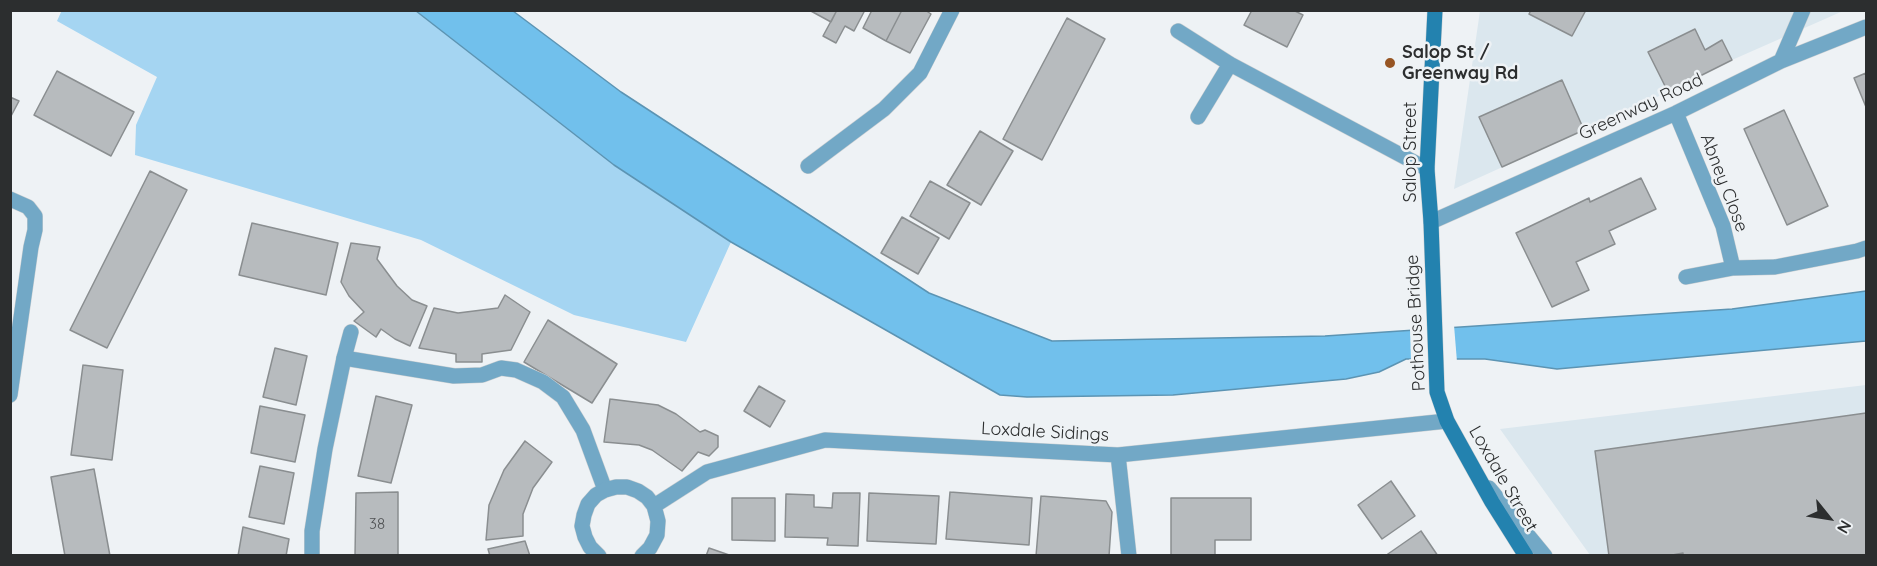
<!DOCTYPE html>
<style>
body{margin:0}
#map{position:relative;width:1877px;height:566px;overflow:hidden;background:#eef2f5;font-family:Quicksand,sans-serif}
canvas{display:block}
.frame{position:absolute;inset:0;border:12px solid #2c2e2f;pointer-events:none}
.north{position:absolute;left:1799px;top:488px;width:60px;height:60px;-webkit-text-stroke:4px #eef2f5;paint-order:stroke;rotate:120deg;font-size:16px;font-weight:700;line-height:24px;text-align:center;color:#2c2e2f}
.north::after{content:'';display:block;margin:auto;width:21px;height:27px;background:#2c2e2f;clip-path:polygon(50% 0,100% 100%,50% 72%,0 100%)}
</style>
<div id="map">
<canvas width="1877" height="566"></canvas>
<div class="frame"></div>
<div class="north">N</div>
</div>
<script>
const ctx = document.querySelector('canvas').getContext('2d');
ctx.lineJoin = 'round';
function fillPath(path, color) { ctx.fillStyle = color; ctx.fill(path, 'evenodd'); }
const poly = rows => new Path2D(rows.map(r => 'M' + r).join(''));
function trace(path, color, width, dash) { ctx.strokeStyle = color; ctx.lineWidth = width; ctx.lineCap = dash ? 'butt' : 'round'; ctx.setLineDash(dash || []); ctx.stroke(path); }
function drawText(font, color, halo, rows, align = 'center') {
  ctx.font = font + ' Quicksand,sans-serif'; ctx.lineWidth = 5; ctx.setLineDash([]); ctx.textBaseline = 'middle'; ctx.strokeStyle = halo; ctx.fillStyle = color; for (const [text, x, y, turn = 0] of rows) {
    ctx.save(); ctx.translate(x, y); ctx.rotate((+turn || 0) * Math.PI / 180); ctx.textAlign = isNaN(turn) ? turn : align; if (halo) ctx.strokeText(text, 0, 0); ctx.fillText(text, 0, 0); ctx.restore();
  }
}
fillPath(poly([
 [1480,11,1843,11,1732,60,1668,92,1454,189],
 [1866,385,1866,555,1590,555,1500,429]
]), '#dbe7ee');
fillPath(poly([
 [62,10,416,11,614,165,731,242,686,342,574,315,421,240,135,155,136,125,157,77,57,21]
]), '#a5d5f2');
const water = poly([
 [416,11,513,11,621,92,929,293,1052,341,1325,336,1732,309,1866,291,1866,341,1557,369,1485,359,1406,359,1379,372,1346,379,1173,395,1027,397,1000,395,731,242,614,165,416,11]
]);
fillPath(water, '#71c0ec');
trace(water, '#5c94b3', 1.5);
fillPath(poly([
 [1454,325,1457,362,1411,362,1410,328]
]), '#eef2f5');
const building = poly([
 [809,10,837,10,831,22,809,10],
 [837,10,865,10,854,31,845,26,836,43,823,36,837,10],
 [872,10,902,10,886,41,863,28,872,10],
 [902,10,925,10,931,14,910,53,886,41,902,10],
 [1252,10,1293,10,1303,15,1287,47,1244,25,1252,10],
 [1531,10,1586,10,1572,36,1529,14,1531,10],
 [1067,18,1105,39,1042,160,1003,139,1067,18],
 [1695,29,1705,50,1722,40,1732,60,1668,92,1648,52,1695,29],
 [57,71,134,112,111,156,34,115,57,71],
 [1866,73,1866,107,1854,78,1866,73],
 [1562,80,1584,130,1502,167,1479,117,1562,80],
 [10,97,19,101,10,118,10,97],
 [1784,110,1828,206,1787,225,1744,129,1784,110],
 [980,131,1013,151,981,205,947,185,980,131],
 [150,171,187,190,107,348,70,330,150,171],
 [1641,178,1656,209,1609,231,1615,244,1576,262,1589,290,1552,307,1516,233,1589,198,1590,202,1641,178],
 [930,181,970,203,949,239,910,216,930,181],
 [902,217,939,238,918,274,881,253,902,217],
 [252,223,338,243,326,295,239,275,252,223],
 [351,243,380,247,377,259,397,286,412,300,427,306,410,346,395,339,381,329,376,337,354,321,364,312,349,296,341,282,351,243],
 [505,295,530,312,511,350,482,354,482,362,456,362,456,354,419,348,434,308,458,313,498,308,505,295],
 [548,320,617,364,592,403,524,362,548,320],
 [275,348,307,356,296,405,263,397,275,348],
 [83,365,123,370,112,460,71,455,83,365],
 [759,386,785,401,770,427,744,411,759,386],
 [376,396,412,405,391,483,358,476,376,396],
 [610,399,658,405,676,414,700,432,705,430,718,436,718,447,709,456,698,452,682,471,652,450,639,445,604,442,610,399],
 [260,406,305,415,295,462,251,453,260,406],
 [1866,413,1866,556,1683,556,1683,553,1667,556,1609,556,1595,451,1866,413],
 [525,441,552,462,533,488,523,514,523,536,486,540,489,505,504,470,525,441],
 [260,466,294,473,284,524,249,517,260,466],
 [94,469,110,556,65,556,51,477,94,469],
 [1391,481,1415,516,1382,539,1358,505,1391,481],
 [398,492,398,556,355,556,356,493,398,492],
 [950,492,1032,498,1029,545,946,539,950,492],
 [833,493,860,493,858,546,827,545,828,538,785,537,786,494,814,495,814,507,832,508,833,493],
 [869,493,939,496,936,544,867,541,869,493],
 [1041,496,1106,501,1112,512,1109,556,1036,556,1041,496],
 [732,498,775,498,775,541,732,540,732,498],
 [1171,498,1251,498,1251,540,1215,540,1215,556,1171,556,1171,498],
 [243,527,289,539,286,556,238,556,243,527],
 [1421,531,1438,556,1385,556,1421,531],
 [525,541,530,556,490,556,488,549,525,541],
 [709,548,732,556,706,556,709,548]
]);
fillPath(building, '#b7bbbe');
trace(building, '#8a8e90', 1.5);
const lane = poly([
 [808,166,884,109,920,73,952,10],
 [344,358,454,376,482,375,501,368,516,370,543,382,563,397,583,430,605,490]
]);
const street = poly([
 [1178,31,1230,64,1427,169],
 [1781,61,1803,10],
 [1676,113,1723,226,1733,268],
 [1198,117,1230,64],
 [10,199,28,207,35,216,35,230,31,247,10,395],
 [1431,222,1676,113,1781,61,1866,27],
 [1686,277,1733,268,1775,267,1857,251,1866,248],
 [1118,455,1129,556],
 [1489,488,1545,556],
 [654,506,707,472,825,440,1118,455,1447,421],
 [312,556,312,531,325,449,344,358,351,332],
 [599,556,590,547,585,537,582,526,584,515,588,504,596,495,605,490,616,487,627,487,638,491,647,497,654,506,658,521,657,535,650,548,642,556]
]);
const secondary = poly([
 [1435,10,1427,169,1431,222,1437,392,1447,421,1492,502,1526,556]
]);
trace(lane, '#cbcfd1', 16);
trace(street, '#cbcfd1', 16);
trace(secondary, '#cbcfd1', 16);
trace(lane, '#72a8c6', 15);
trace(street, '#72a8c6', 15);
trace(secondary, '#2382af', 15);
for (const [x, y, r, color] of [
 [1390,63,6,"#975523"]
]) { const dot = new Path2D(); dot.arc(x, y, r, 0, 2 * Math.PI); ctx.fillStyle = color; ctx.fill(dot); trace(dot, '#eef2f5', 2); }
drawText('15px', '#4f5153', null, [
 ["38",377,524]
]);
drawText('bold 18px', '#2c2e2f', '#eef2f5', [
 ["Salop St /",1402,53],
 ["Greenway Rd",1402,74]
], 'left');
drawText('18px', '#2c2e2f', '#eef2f5', [
 ["Greenway Road",1641,107,-25],
 ["Salop Street",1411,152,-90],
 ["Abney Close",1724,183,69],
 ["Pothouse Bridge",1416,323,-93],
 ["Loxdale Sidings",1045,432,3],
 ["Loxdale Street",1503,479,60]
]);
</script>
